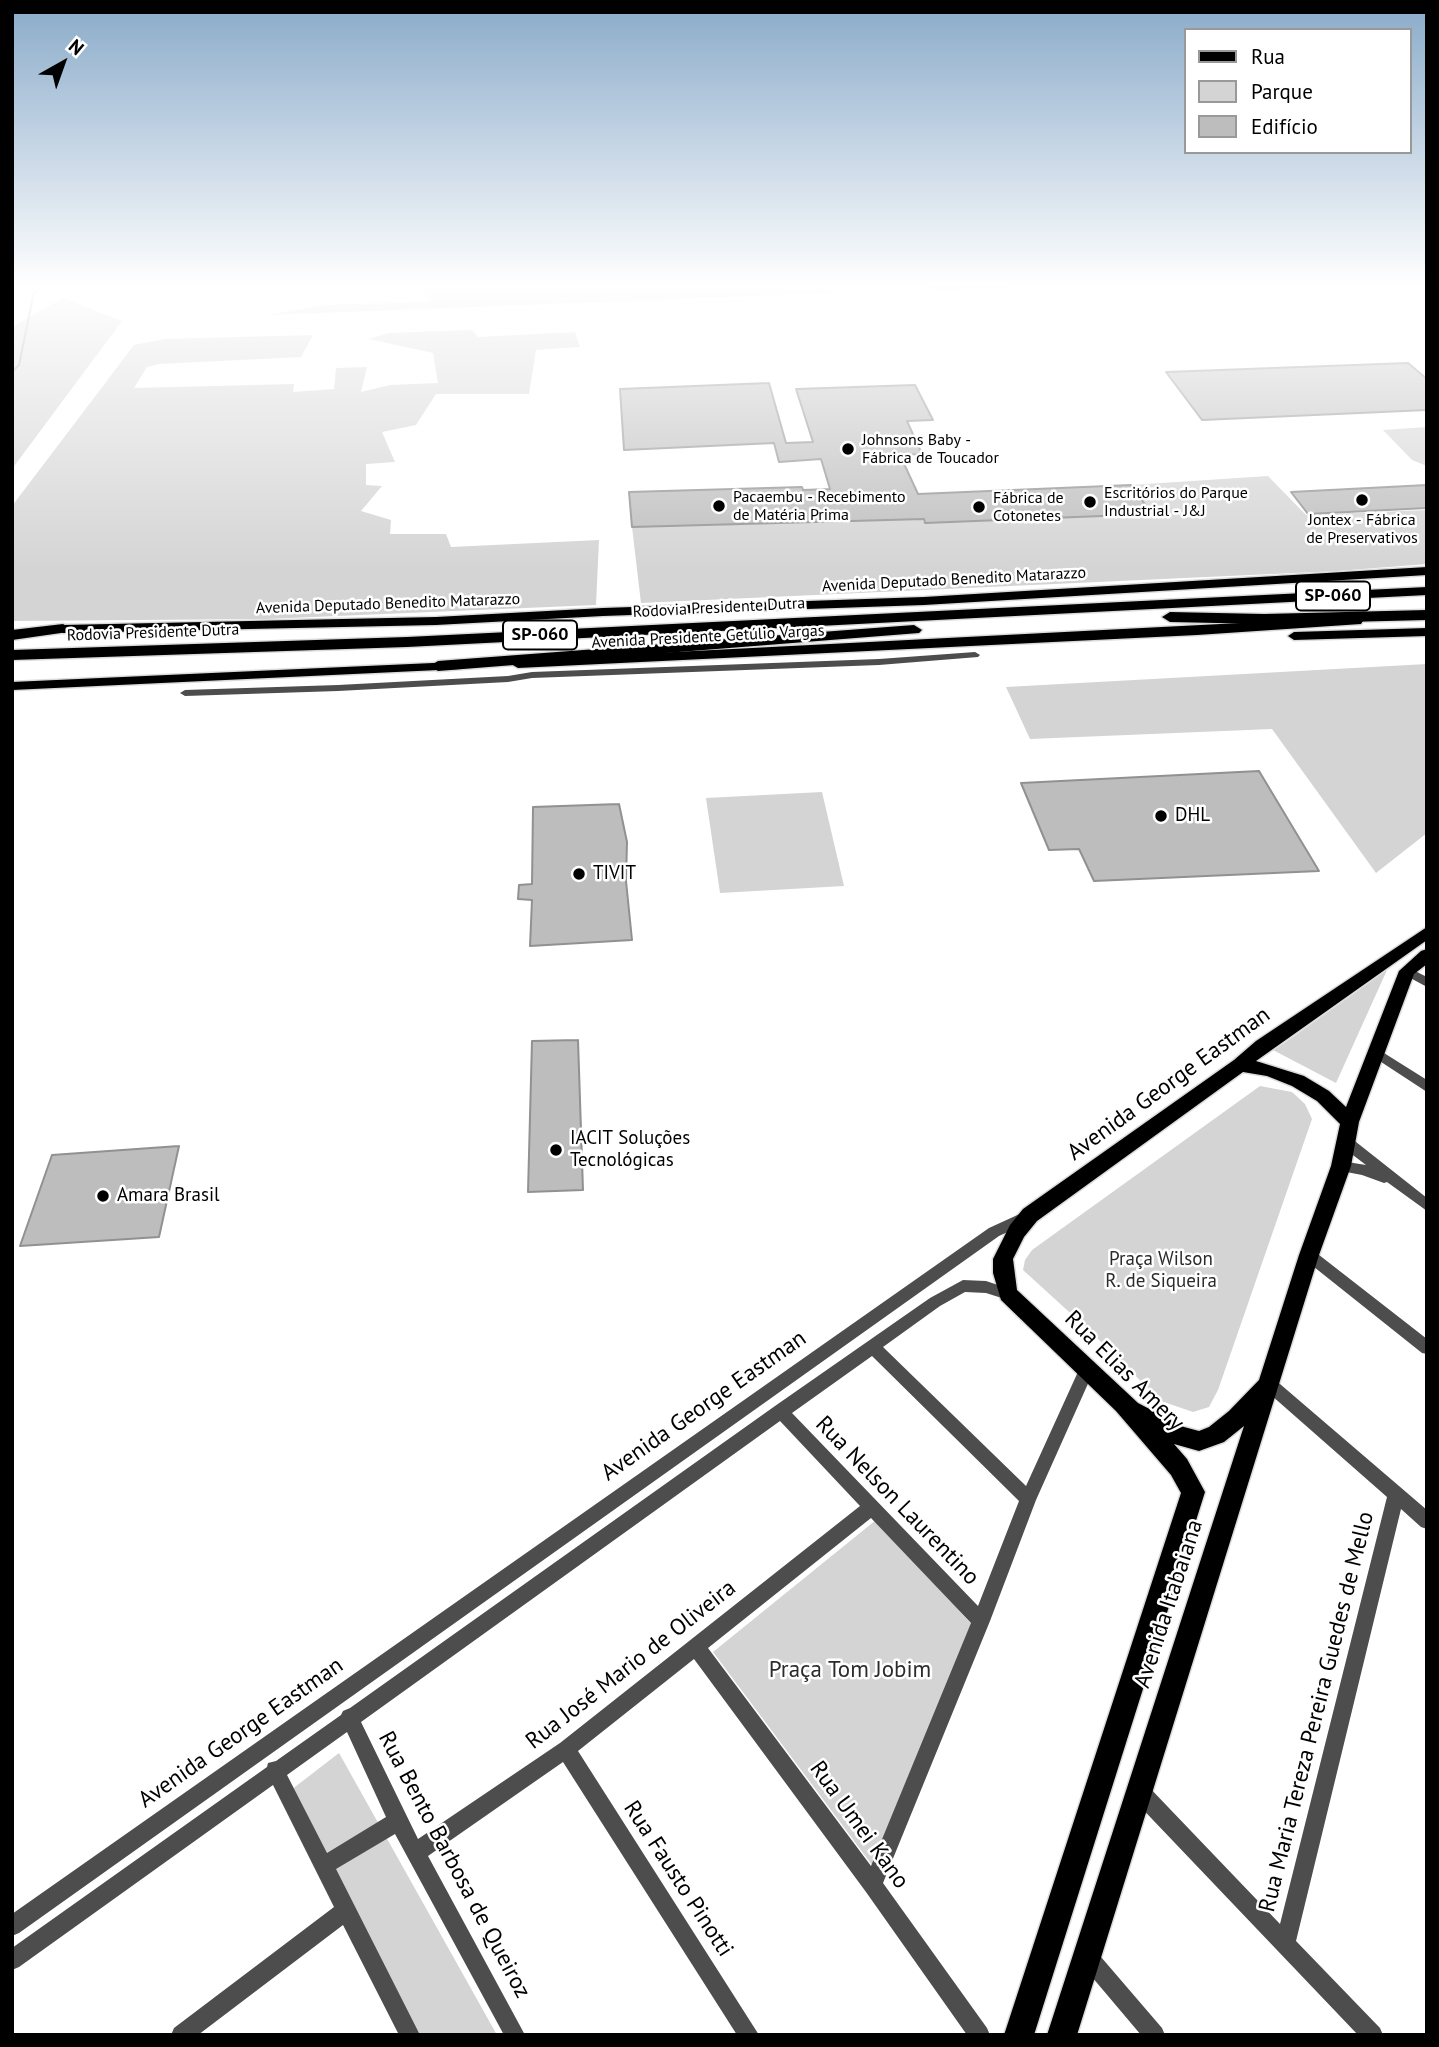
<!DOCTYPE html>
<meta charset="utf-8">
<style>
body{margin:0}
#map{position:relative;width:1439px;height:2047px;overflow:hidden;background:#fff;font-family:"PT Sans",sans-serif}
canvas{display:block}
.frame{position:absolute;inset:0;border:14px solid #000;pointer-events:none}
.legend{position:absolute;left:1184px;top:28px;width:228px;height:126px;box-sizing:border-box;background:#fff;border:2px solid #999;margin:0;padding:9px 12px;list-style:none;font-size:21px;color:#000}
.legend li{display:flex;align-items:center;gap:14px;height:35px}
.legend b{width:35px;border:2px solid #999}
.north{position:absolute;left:28px;top:28px;width:70px;height:70px;-webkit-text-stroke:5px #fff;paint-order:stroke;rotate:40deg;font-size:19px;font-weight:700;line-height:28px;text-align:center;color:#000}
.north::after{content:'';display:block;margin:auto;width:24px;height:32px;background:#000;clip-path:polygon(50% 0,100% 100%,50% 72%,0 100%)}
</style>
<div id="map">
<canvas width="1439" height="2047"></canvas>
<div class="frame"></div>
<ul class="legend">
<li><b style="height:9px;background:#000"></b>Rua</li>
<li><b style="height:19px;background:#d4d4d4"></b>Parque</li>
<li><b style="height:19px;background:#bdbdbd"></b>Edifício</li>
</ul>
<div class="north">N</div>
</div>
<script>
const ctx = document.querySelector('canvas').getContext('2d');
ctx.lineJoin = 'round';
function fillPath(path, color) { ctx.fillStyle = color; ctx.fill(path, 'evenodd'); }
const poly = rows => new Path2D(rows.map(r => 'M' + r).join(''));
function trace(path, color, width, dash) { ctx.strokeStyle = color; ctx.lineWidth = width; ctx.lineCap = dash ? 'butt' : 'round'; ctx.setLineDash(dash || []); ctx.stroke(path); }
function drawText(font, color, halo, rows, align = 'center') {
  ctx.font = font + ' "PT Sans",sans-serif'; ctx.lineWidth = 5; ctx.setLineDash([]); ctx.textBaseline = 'middle'; ctx.strokeStyle = halo; ctx.fillStyle = color; for (const [text, x, y, turn = 0] of rows) {
    ctx.save(); ctx.translate(x, y); ctx.rotate((+turn || 0) * Math.PI / 180); ctx.textAlign = isNaN(turn) ? turn : align; if (halo) ctx.strokeText(text, 0, 0); ctx.fillText(text, 0, 0); ctx.restore();
  }
}
fillPath(poly([
 [420,285,823,285,832,293,267,315,326,305,429,302],
 [63,298,122,321,12,469,12,327],
 [472,330,478,337,575,332,580,347,536,350,529,394,436,394,416,425,382,432,395,462,366,464,366,485,382,486,361,511,391,520,390,534,446,534,451,547,599,540,596,605,266,619,12,621,12,506,134,345,165,339,313,335,301,357,159,364,147,367,134,388,294,384,293,392,334,389,336,368,367,367,361,392,390,385,438,383,433,353,369,339,388,333],
 [1427,427,1427,466,1412,460,1383,430],
 [1268,476,1306,515,1427,510,1427,564,1337,571,641,603,632,527,921,519,925,523,1151,514,1131,485],
 [1427,664,1427,833,1376,873,1272,729,1030,739,1006,687],
 [822,792,844,886,720,893,706,798],
 [1387,970,1336,1083,1273,1050,1283,1044],
 [1260,1086,1292,1092,1305,1104,1312,1119,1218,1390,1209,1407,1193,1412,1161,1401,1090,1331,1023,1270,1025,1260,1032,1250],
 [876,1520,975,1628,875,1869,713,1652],
 [339,1753,497,2035,417,2035,291,1790]
]), '#d4d4d4');
trace(poly([
 [12,372,19,365,34,292,47,285]
]), '#9b9b9b', 2);
const building = poly([
 [1408,363,1427,379,1427,410,1202,420,1166,372,1408,363],
 [769,383,786,443,813,442,796,389,915,385,933,420,907,421,922,454,900,455,918,494,1131,485,1152,514,925,523,924,519,632,527,629,492,802,487,803,490,830,489,821,459,779,462,774,443,624,450,620,389,769,383],
 [1427,485,1427,508,1308,514,1291,492,1427,485],
 [1259,771,1319,871,1094,881,1079,849,1049,850,1021,783,1259,771],
 [619,804,627,842,626,881,632,940,530,946,532,900,518,899,519,885,532,884,533,807,619,804],
 [578,1040,583,1190,528,1192,532,1041,578,1040],
 [179,1146,159,1237,20,1246,52,1155,179,1146]
]);
fillPath(building, '#bdbdbd');
trace(building, '#919191', 2);
const major = poly([
 [1427,567,1427,575,924,605,603,616,436,625,63,633,57,629,63,625,436,617,603,608,924,597,1427,567],
 [1357,617,1363,621,1361,624,1197,635,518,668,511,664,518,660,1357,617],
 [1427,628,1427,636,1294,640,1288,636,1294,632,1427,628],
 [455,662,462,666,460,669,12,690,12,682,455,662],
 [1427,927,1427,940,1256,1061,1304,1076,1329,1091,1346,1107,1399,971,1421,951,1427,949,1427,964,1414,974,1359,1122,1351,1166,1319,1255,1077,2035,1047,2035,1244,1426,1224,1442,1199,1451,1174,1444,1187,1459,1205,1492,1034,2035,1004,2035,1181,1493,1171,1475,1116,1411,1001,1300,993,1273,993,1259,1010,1225,1023,1209,1234,1060,1256,1041,1427,927],
 [1243,1072,1267,1076,1292,1086,1317,1101,1340,1124,1331,1166,1299,1255,1259,1380,1229,1411,1209,1427,1199,1431,1184,1427,1138,1403,1017,1290,1013,1259,1024,1237,1037,1221,1243,1072]
]);
const highway = poly([
 [1427,587,1427,595,407,647,12,660,12,650,407,637,1427,587],
 [1427,610,1427,620,1264,624,1170,622,1162,617,1170,612,1264,614,1427,610],
 [63,624,71,629,68,632,12,640,12,630,63,624],
 [914,625,922,630,919,633,438,671,430,666,438,661,914,625]
]);
trace(major, '#dbdbdb', 3);
trace(highway, '#dbdbdb', 3);
fillPath(poly([
 [915,285,1017,285,1014,287,939,289,915,285],
 [975,652,980,655,978,657,879,665,532,678,508,682,338,691,185,696,180,693,185,690,338,685,508,676,532,672,879,659,975,652],
 [1407,967,1427,977,1427,987,1403,974,1401,971,1403,968,1407,967],
 [1376,1048,1427,1080,1427,1092,1372,1056,1370,1053,1372,1050,1376,1048],
 [1346,1137,1351,1138,1427,1198,1427,1211,1387,1182,1384,1183,1362,1175,1336,1170,1334,1166,1336,1162,1341,1161,1366,1165,1341,1146,1339,1142,1341,1138,1346,1137],
 [1024,1212,1029,1214,1031,1218,1029,1222,999,1236,19,1933,12,1936,12,1914,989,1228,1024,1212],
 [1309,1249,1314,1251,1427,1339,1427,1354,1422,1353,1304,1259,1302,1255,1304,1251,1309,1249],
 [963,1280,986,1281,1013,1290,1015,1294,1013,1298,1008,1300,986,1293,965,1292,940,1306,883,1347,1026,1486,1082,1363,1087,1361,1092,1363,1095,1368,1036,1500,990,1621,883,1883,987,2028,990,2035,967,2035,866,1892,694,1659,578,1751,759,2035,737,2035,563,1762,428,1856,525,2035,504,2035,395,1834,336,1869,420,2035,399,2035,343,1925,198,2035,171,2035,174,2028,334,1907,273,1785,19,1967,12,1970,12,1948,267,1767,268,1763,276,1761,341,1715,343,1711,350,1708,775,1406,930,1298,963,1280],
 [872,1356,1019,1501,978,1606,792,1413,872,1356],
 [780,1421,860,1506,560,1743,418,1839,361,1722,780,1421],
 [871,1518,971,1623,871,1866,708,1648,871,1518],
 [347,1732,386,1817,327,1853,287,1775,347,1732],
 [1268,1376,1273,1378,1427,1510,1427,1529,1421,1527,1401,1509,1296,1941,1380,2028,1383,2035,1358,2035,1132,1798,1130,1791,1132,1784,1139,1782,1146,1784,1280,1924,1387,1497,1263,1388,1260,1383,1263,1378,1268,1376],
 [1088,1947,1095,1950,1162,2028,1165,2035,1141,2035,1081,1964,1078,1957,1081,1950,1088,1947]
]), '#4d4d4d');
fillPath(major, '#000');
fillPath(highway, '#000');
const sky = ctx.createLinearGradient(0, 0, 0, 571);
sky.addColorStop(0, '#89aac9');
sky.addColorStop(0.5, '#fff');
sky.addColorStop(1, '#ffffff00');
ctx.fillStyle = sky;
ctx.fillRect(0, 0, 1439, 571);
for (const [x, y, r, color] of [
 [848,449,7,"#000"],
 [1362,500,7,"#000"],
 [1090,502,7,"#000"],
 [719,506,7,"#000"],
 [979,507,7,"#000"],
 [1161,816,7,"#000"],
 [579,874,7,"#000"],
 [556,1150,7,"#000"],
 [103,1196,7,"#000"]
]) { const dot = new Path2D(); dot.arc(x, y, r, 0, 2 * Math.PI); ctx.fillStyle = color; ctx.fill(dot); trace(dot, '#fff', 2.5); }
drawText('16px', '#000', '#fff', [
 ["Johnsons Baby -",862,440],
 ["Fábrica de Toucador",862,458],
 ["Escritórios do Parque",1104,493],
 ["Industrial - J&J",1104,511],
 ["Pacaembu - Recebimento",733,497],
 ["de Matéria Prima",733,515],
 ["Fábrica de",993,498],
 ["Cotonetes",993,516],
 ["Jontex - Fábrica",1362,520,"center"],
 ["de Preservativos",1362,538,"center"]
], 'left');
drawText('16px', '#000', '#fff', [
 ["Avenida Deputado Benedito Matarazzo",954,580,-3],
 ["Avenida Deputado Benedito Matarazzo",388,604,-2],
 ["Rodovia Presidente Dutra",719,608,-3],
 ["Rodovia Presidente Dutra",153,633,-2],
 ["Avenida Presidente Getúlio Vargas",708,637,-3]
]);
for (const [x, y, w] of [
 [1333,596,74],
 [540,635,74]
]) { const box = new Path2D(); box.roundRect(x - w / 2, y - 14.5, w, 29, 5); ctx.fillStyle = '#fff'; ctx.fill(box); trace(box, '#000', 2); }
drawText('bold 18px', '#000', null, [
 ["SP-060",1333,596],
 ["SP-060",540,635]
]);
drawText('19px', '#000', '#fff', [
 ["DHL",1175,816],
 ["TIVIT",593,874],
 ["IACIT Soluções",570,1139],
 ["Tecnológicas",570,1161],
 ["Amara Brasil",117,1196]
], 'left');
drawText('19px', '#2b2b2b', '#fff', [
 ["Praça Wilson",1161,1260],
 ["R. de Siqueira",1161,1282]
]);
drawText('23px', '#000', '#fff', [
 ["Avenida George Eastman",1169,1084,-36],
 ["Rua Elias Amery",1124,1371,45],
 ["Avenida George Eastman",704,1406,-35],
 ["Rua Nelson Laurentino",897,1501,46],
 ["Avenida Itabaiana",1169,1604,-72],
 ["Rua José Mario de Oliveira",631,1665,-38],
 ["Rua Maria Tereza Pereira Guedes de Mello",1317,1712,-76],
 ["Avenida George Eastman",241,1733,-35],
 ["Rua Umei Kano",859,1825,54],
 ["Rua Bento Barbosa de Queiroz",454,1865,62],
 ["Rua Fausto Pinotti",678,1879,57]
]);
drawText('23px', '#2b2b2b', '#fff', [
 ["Praça Tom Jobim",850,1670]
]);
</script>
